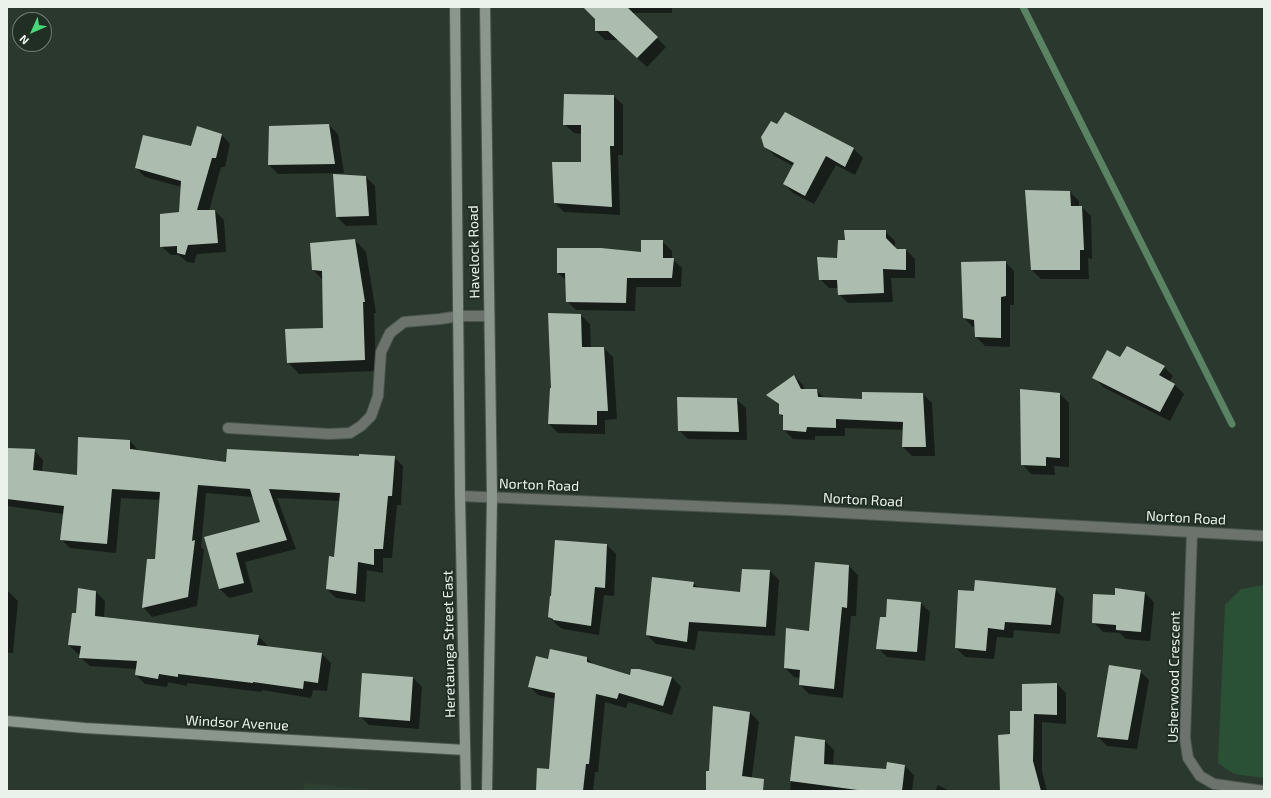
<!DOCTYPE html>
<style>
body{margin:0}
#map{position:relative;width:1271px;height:798px;overflow:hidden;background:#2b382e;font-family:"Exo 2",sans-serif}
canvas{display:block}
.frame{position:absolute;inset:0;border:8px solid #eaf2eb;pointer-events:none}
.north{position:absolute;left:12px;top:12px;width:40px;height:40px;box-sizing:border-box;background:#212e24;border:1px solid #717c74;border-radius:50%;rotate:225deg;font-size:11px;font-weight:700;line-height:16px;text-align:center;color:#eaf2eb}
.north::after{content:'';display:block;margin:auto;width:14px;height:18px;background:#48d779;clip-path:polygon(50% 0,100% 100%,50% 72%,0 100%)}
</style>
<div id="map">
<canvas width="1271" height="798"></canvas>
<div class="frame"></div>
<div class="north">N</div>
</div>
<script>
const ctx = document.querySelector('canvas').getContext('2d');
ctx.lineJoin = 'round';
function fillPath(path, color) { ctx.fillStyle = color; ctx.fill(path, 'evenodd'); }
const poly = rows => new Path2D(rows.map(r => 'M' + r).join(''));
function trace(path, color, width, dash) { ctx.strokeStyle = color; ctx.lineWidth = width; ctx.lineCap = dash ? 'butt' : 'round'; ctx.setLineDash(dash || []); ctx.stroke(path); }
function drawText(font, color, halo, rows, align = 'center') {
  ctx.font = font + ' "Exo 2",sans-serif'; ctx.lineWidth = 4; ctx.setLineDash([]); ctx.textBaseline = 'middle'; ctx.strokeStyle = halo; ctx.fillStyle = color; for (const [text, x, y, turn = 0] of rows) {
    ctx.save(); ctx.translate(x, y); ctx.rotate((+turn || 0) * Math.PI / 180); ctx.textAlign = isNaN(turn) ? turn : align; if (halo) ctx.strokeText(text, 0, 0); ctx.fillText(text, 0, 0); ctx.restore();
  }
}
fillPath(poly([
 [304,783,382,791,303,791]
]), '#2d4031');
fillPath(poly([
 [1264,585,1264,778,1234,774,1218,763,1225,605,1241,589]
]), '#2a5135');
fillPath(poly([
 [596,7,672,7,672,13,632,13,666,47,647,67,618,40,605,40,596,31],
 [614,96,623,105,623,155,618,155,620,215,564,212,555,203,582,163,582,134,574,133,564,124],
 [785,113,854,149,863,158,855,175,836,165,814,204,793,193,784,184,793,166,775,156,765,146],
 [329,125,338,134,344,173,278,174,269,165,270,127],
 [221,134,230,144,225,167,221,167,209,211,215,211,224,220,226,252,197,254,194,263,187,262,179,255,171,255,161,246,180,213,181,187,145,177,136,168],
 [334,175,366,177,375,186,377,225,346,226,337,217],
 [1070,192,1079,201,1079,207,1082,207,1091,216,1092,259,1088,258,1089,279,1041,279,1032,270],
 [885,231,895,241,895,249,896,250,906,250,915,259,915,278,891,278,893,302,848,303,839,294,838,288,829,288,820,279,838,259,846,241],
 [355,240,366,252,376,313,374,313,376,371,299,374,288,362,324,329,324,281,313,270],
 [662,241,672,251,672,259,682,268,681,287,636,287,635,311,576,310,567,301,567,281,558,273,642,253],
 [1005,262,1014,271,1014,305,1010,305,1010,347,985,346,976,337,976,327,973,327,964,318],
 [581,315,590,324,591,348,604,348,613,357,617,419,605,420,605,434,558,433,549,424],
 [1120,358,1164,367,1173,376,1169,382,1175,385,1184,394,1170,421,1103,387,1094,377],
 [794,376,803,385,805,390,817,390,825,399,862,400,923,394,932,403,935,456,912,456,903,447,904,430,845,428,845,436,815,436,815,440,793,439,784,430,784,418,780,414,780,406,768,395],
 [1060,394,1069,403,1069,467,1054,466,1055,475,1031,474,1022,464],
 [736,399,746,408,747,440,688,439,679,430],
 [130,441,139,451,227,463,360,457,394,457,403,466,401,505,397,505,392,558,383,558,383,573,367,570,365,602,336,598,327,589,335,558,340,501,277,498,296,549,245,562,253,592,229,598,220,589,205,538,262,522,254,497,206,493,201,547,204,550,197,606,152,617,144,608,148,560,156,560,160,500,121,498,116,553,70,548,61,539,64,514,7,506,7,449,34,450,43,460,42,472,78,476],
 [607,545,616,554,614,596,604,595,599,635,563,629,558,626,549,617],
 [849,566,858,575,856,616,851,616,843,698,809,694,800,685,800,678,794,677,785,668,810,632],
 [770,571,779,580,775,636,698,631,695,650,656,644,647,635,693,583,699,588,741,593],
 [1055,589,1064,598,1060,634,1014,630,1013,638,997,637,994,659,965,657,956,648,975,592],
 [7,592,9,592,18,601,13,653,7,653],
 [96,592,105,601,104,618,258,636,267,645,267,647,322,654,331,663,327,691,313,690,311,698,262,690,262,692,187,683,187,686,168,682,167,687,145,684,136,675,137,669,90,666,80,657,81,654,78,654,69,645,76,614],
 [1145,593,1154,602,1150,641,1126,639,1120,633,1103,632,1094,623,1116,596],
 [921,603,930,612,925,661,887,657,878,648,887,618],
 [587,658,594,665,630,676,672,677,681,687,672,715,628,702,626,708,605,702,598,772,595,772,593,791,537,791,550,770,556,699,538,695,529,686,549,661],
 [1140,671,1149,680,1137,749,1107,746,1098,737],
 [363,674,413,678,422,687,419,729,369,725,360,716],
 [1057,684,1066,693,1066,724,1042,722,1042,771,1047,791,998,791,1001,790,1011,735,1023,712],
 [750,712,759,722,750,791,707,791,710,772],
 [796,737,825,741,834,750,833,766,887,770,905,766,914,775,912,791,790,791],
 [938,785,950,791,935,791]
]), '#0007');
trace(poly([
 [1023,7,1232,424]
]), '#5a8363', 7);
fillPath(poly([
 [583,7,627,7,658,37,637,58,608,31,595,31,595,19],
 [564,94,614,95,614,146,610,146,612,207,554,203,552,162,581,162,581,125,563,125],
 [785,112,854,148,845,167,826,156,805,196,783,184,794,163,764,147,761,137,771,121,777,124],
 [329,124,335,164,268,165,269,126],
 [197,126,222,134,216,158,212,158,197,210,215,210,218,243,188,245,185,255,177,253,177,246,160,247,160,214,179,212,181,181,135,168,143,135,191,146],
 [333,174,366,176,369,216,336,217],
 [1025,190,1070,191,1071,206,1082,206,1084,250,1080,250,1080,270,1031,270],
 [844,230,886,230,886,238,897,249,906,249,906,270,883,269,884,293,838,295,837,280,819,280,817,257,837,258,838,240,845,240],
 [355,239,365,302,363,302,365,360,287,363,285,329,323,328,322,271,312,270,310,243],
 [641,240,663,240,663,258,674,258,672,278,627,278,626,303,566,302,565,273,557,273,557,248,601,248,641,252],
 [1006,261,1006,296,1001,297,1001,338,975,337,974,320,963,318,961,262],
 [548,313,581,314,582,347,604,347,608,411,597,411,597,425,548,424,550,388,551,388],
 [1127,346,1165,366,1159,375,1175,384,1160,412,1092,378,1107,350,1120,357],
 [794,375,801,389,817,389,818,397,862,399,862,392,923,393,926,447,902,447,903,422,836,419,836,428,807,427,806,432,783,430,783,415,779,414,779,404,766,395],
 [1020,389,1060,393,1060,458,1046,457,1046,466,1021,465],
 [677,397,737,398,739,432,678,431],
 [78,437,130,440,130,449,226,462,227,449,359,456,359,454,395,456,392,496,388,496,383,549,374,549,374,565,358,562,356,594,326,589,329,556,334,557,340,493,269,489,287,540,236,553,244,583,219,589,204,537,260,522,250,489,198,485,192,541,195,540,188,597,142,608,147,559,155,559,160,492,112,489,107,544,60,540,64,506,7,499,7,448,35,449,33,470,77,475],
 [555,540,607,544,605,588,595,587,591,626,553,620,553,619,548,617,550,596,551,596],
 [815,562,849,565,847,608,842,607,834,689,799,685,800,670,784,668,786,628,809,631],
 [742,569,770,570,766,627,689,622,687,642,646,635,652,577,694,582,693,587,740,592],
 [975,580,1056,588,1051,625,1005,622,1004,630,988,628,986,651,955,648,958,590,974,591],
 [78,588,96,591,95,616,259,635,257,645,322,653,318,683,304,681,303,689,253,682,253,683,178,674,178,677,159,674,158,679,135,675,137,661,79,658,81,646,68,645,72,613,76,613],
 [1115,588,1145,592,1141,632,1116,630,1116,625,1092,623,1093,594,1115,595],
 [887,599,921,602,917,652,876,649,880,617,886,617],
 [550,649,587,657,587,662,630,675,631,669,639,669,672,677,663,706,619,693,617,699,596,694,589,764,586,764,583,791,536,791,537,768,549,769,555,693,528,687,536,656,548,659],
 [1109,665,1141,670,1128,740,1097,737],
 [362,673,413,677,410,721,359,717],
 [1057,683,1057,715,1034,714,1033,761,1041,791,1000,791,998,735,1010,734,1010,711,1022,711,1022,684],
 [713,706,750,712,742,776,764,779,763,791,706,791,706,771,709,771],
 [795,736,825,740,824,764,886,769,887,762,905,765,902,791,865,791,790,781]
]), '#acbcaf');
const lane = poly([
 [228,428,329,434,350,433,361,426,371,416,378,396,381,352,390,333,404,322,440,319,459,316,489,316]
]);
const street = poly([
 [460,496,789,510,1264,536],
 [1192,532,1185,738,1188,758,1200,776,1214,784,1264,791]
]);
const secondary = poly([
 [455,7,460,496,466,791],
 [485,7,492,497,487,791],
 [7,721,85,728,465,750]
]);
trace(lane, '#4a564c', 12);
trace(street, '#4a564c', 12);
trace(secondary, '#4a564c', 12);
trace(lane, '#6c736d', 10);
trace(street, '#6c736d', 10);
trace(secondary, '#8b968d', 10);
drawText('14px', '#eaf2eb', '#212e24', [
 ["Havelock Road",474,252,-91],
 ["Norton Road",539,485,2],
 ["Norton Road",863,500,3],
 ["Norton Road",1186,518,3],
 ["Heretaunga Street East",449,644,-91],
 ["Usherwood Crescent",1174,677,-89],
 ["Windsor Avenue",237,723,3]
]);
</script>
